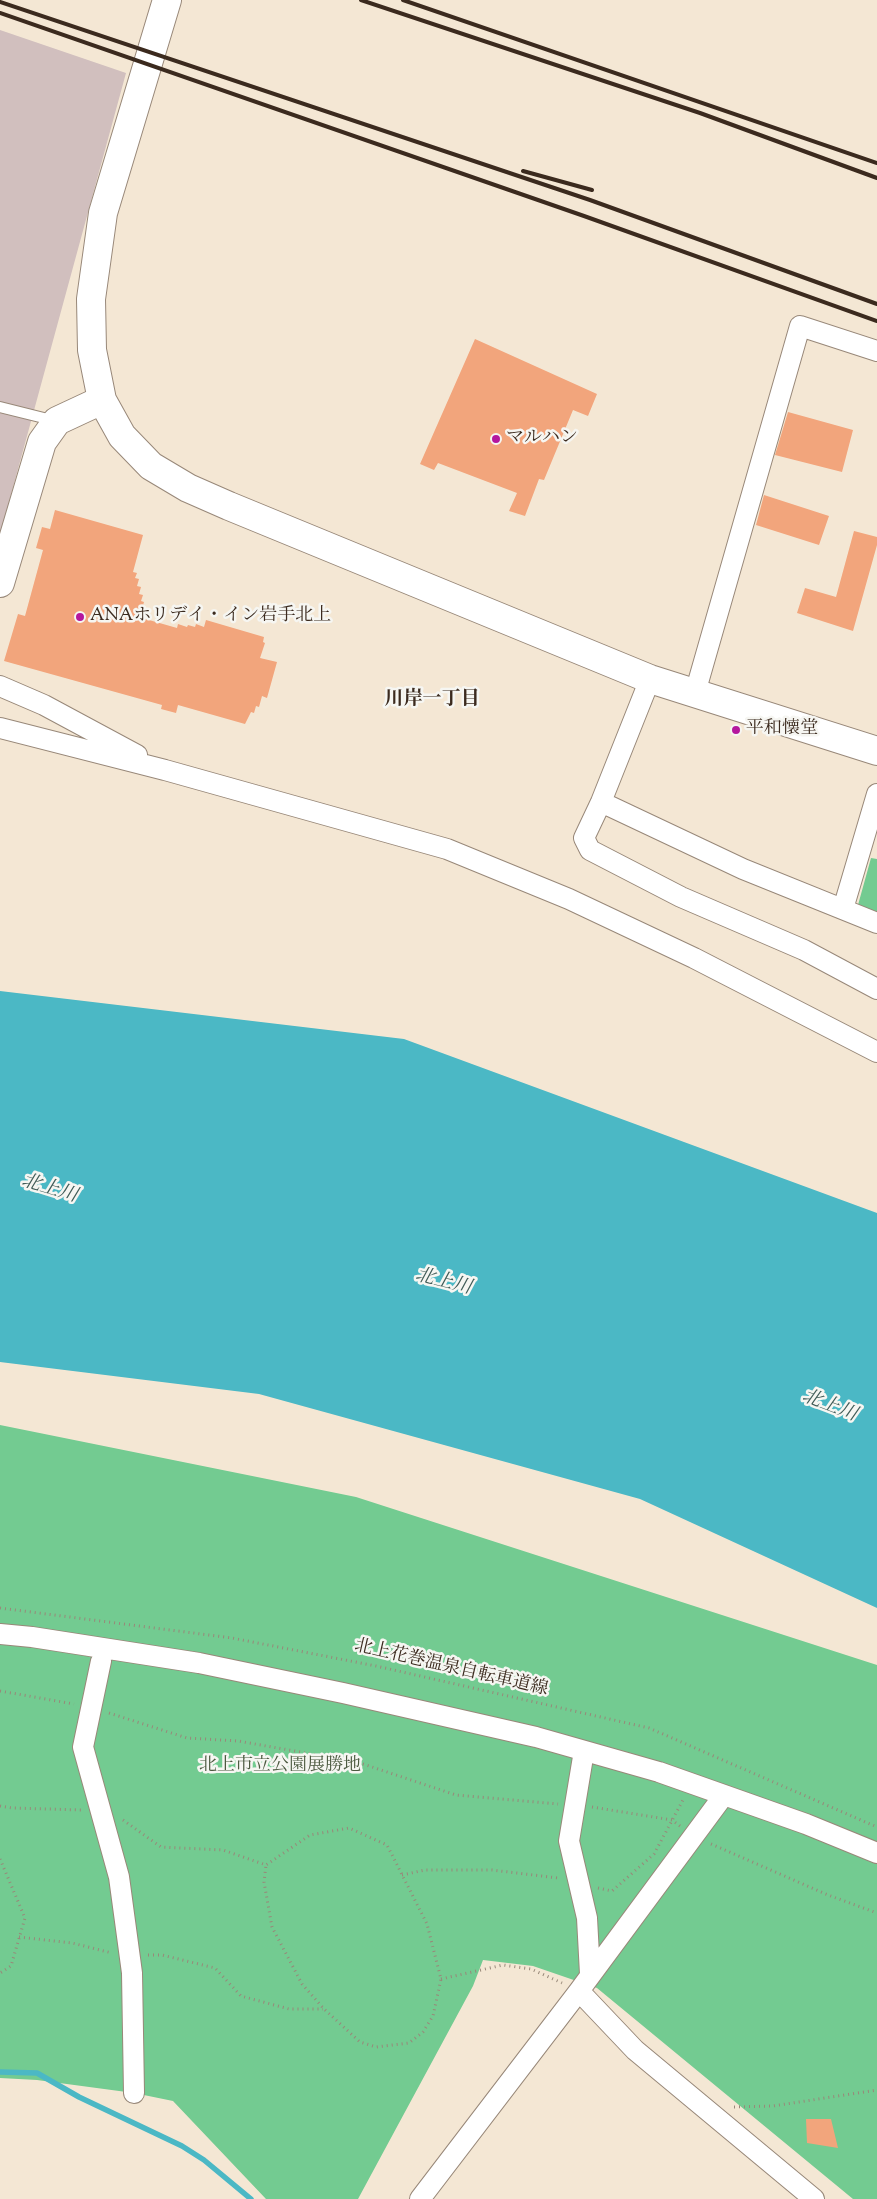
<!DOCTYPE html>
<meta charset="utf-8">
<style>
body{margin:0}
canvas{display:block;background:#f4e7d4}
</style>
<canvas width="877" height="2199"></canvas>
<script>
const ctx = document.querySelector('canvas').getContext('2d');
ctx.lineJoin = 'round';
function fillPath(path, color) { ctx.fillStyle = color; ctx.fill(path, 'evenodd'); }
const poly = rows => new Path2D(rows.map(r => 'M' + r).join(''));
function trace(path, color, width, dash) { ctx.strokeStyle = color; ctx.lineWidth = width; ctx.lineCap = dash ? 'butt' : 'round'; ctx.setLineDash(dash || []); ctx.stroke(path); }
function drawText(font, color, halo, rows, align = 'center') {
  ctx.font = font + ' "Sorts Mill Goudy","Noto Serif JP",serif'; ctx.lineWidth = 5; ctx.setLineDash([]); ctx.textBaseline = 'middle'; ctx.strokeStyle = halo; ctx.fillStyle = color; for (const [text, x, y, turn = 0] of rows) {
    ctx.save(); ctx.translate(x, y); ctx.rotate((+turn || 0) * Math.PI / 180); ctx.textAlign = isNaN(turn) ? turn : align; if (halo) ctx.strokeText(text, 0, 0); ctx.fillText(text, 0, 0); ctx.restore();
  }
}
fillPath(poly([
 [0,30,126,73,0,535]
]), '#d1bfbe');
fillPath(poly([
 [871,858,877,859,877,914,858,905],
 [0,1425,356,1497,877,1665,877,2199,853,2199,597,1988,533,1966,483,1960,473,1986,358,2199,266,2199,173,2101,134,2093,37,2080,0,2078]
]), '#73cb91');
fillPath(poly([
 [0,991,404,1039,877,1213,877,1608,640,1499,259,1394,0,1362]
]), '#4bb8c5');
trace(poly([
 [0,2072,37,2073,79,2097,182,2146,204,2160,251,2199]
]), '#4bb8c5', 5.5);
fillPath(poly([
 [475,339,597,394,588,416,573,410,544,480,539,479,525,516,509,511,517,493,438,463,434,470,420,464],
 [788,412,853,430,842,472,775,455],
 [764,495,829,516,819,545,756,525],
 [55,510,143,535,133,572,137,573,135,578,139,579,137,586,141,587,139,594,143,595,141,601,144,602,142,609,145,610,142,618,177,628,178,624,187,627,188,625,195,627,196,624,204,627,206,620,264,637,263,642,265,643,260,658,277,662,267,698,262,696,259,707,256,706,254,713,251,712,245,724,178,705,176,713,161,709,162,705,4,661,18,614,25,616,43,550,36,548,42,527,50,529],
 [854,531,877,537,877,545,853,631,797,613,805,588,836,597],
 [806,2119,831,2119,838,2148,807,2143]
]), '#f2a57c');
const lane = poly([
 [0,407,56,421]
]);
const street = poly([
 [650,679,601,802,584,838,590,850,681,897,804,950,877,989],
 [0,686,44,705,137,755],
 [695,693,800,326,877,351],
 [0,728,165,770,447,849,569,899,694,958,877,1052],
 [601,802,743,869,877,923],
 [843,909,877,794],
 [0,1634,32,1637,199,1663,343,1693,536,1737,659,1772,806,1824,877,1853],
 [101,1661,83,1747,119,1877,132,1973,134,2093],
 [584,1751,569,1841,587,1918,590,1974],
 [579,1991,635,2050,814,2199],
 [420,2199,579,1991,724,1795]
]);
const secondary = poly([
 [167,0,103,213,91,299,92,350,102,400,122,436,151,466,188,488,229,506,650,679,877,751],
 [0,583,42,442,57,421,102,400]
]);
trace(lane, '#988879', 12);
trace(street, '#988879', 22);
trace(secondary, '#988879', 30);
trace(poly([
 [0,1608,232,1638,376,1666,649,1728,877,1827],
 [0,1691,74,1704],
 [109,1713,187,1738,238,1741,357,1762,456,1795,558,1804],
 [0,1806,12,1808,82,1810],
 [592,1807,672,1820,680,1826],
 [123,1820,161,1847,223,1850,266,1865,310,1835,349,1828,387,1845,427,1924,441,1979,433,2016,423,2032,409,2043,376,2047,360,2042,324,2009,302,1984,272,1927,264,1882,266,1865],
 [711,1844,828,1895,877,1913],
 [0,1859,25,1918,11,1966,0,1973],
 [402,1875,425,1870,492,1870,558,1878],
 [598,1888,612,1891,654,1854,683,1800],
 [19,1937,72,1943,112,1953],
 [148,1955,162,1955,215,1968,241,1996,289,2009,323,2009],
 [441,1979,503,1965,531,1969,562,1983],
 [734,2107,773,2106,877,2090]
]), '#988879', 3, [1, 4]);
trace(lane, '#fff', 10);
trace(street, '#fff', 20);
trace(secondary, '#fff', 28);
trace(poly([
 [361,0,700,113,877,178],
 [403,0,877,163],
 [0,2,590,200,877,304],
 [0,13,584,216,877,321],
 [523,171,592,190]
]), '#3b2a1e', 4);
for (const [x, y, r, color] of [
 [496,439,5,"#b5179e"],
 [80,617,5,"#b5179e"],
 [736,730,5,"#b5179e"]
]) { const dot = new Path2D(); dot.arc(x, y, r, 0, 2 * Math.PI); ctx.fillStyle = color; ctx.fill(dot); trace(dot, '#f6f6f2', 2); }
drawText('18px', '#3b2a1e', '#f6f6f2', [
 ["マルハン",506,439],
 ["ANAホリデイ・イン岩手北上",90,617],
 ["平和懐堂",746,730]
], 'left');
drawText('18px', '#3b2a1e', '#f6f6f2', [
 ["北上花巻温泉自転車道線",451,1669,13]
]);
drawText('18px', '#4c5a40', '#f6f6f2', [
 ["北上市立公園展勝地",280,1767]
]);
drawText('bold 19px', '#3b2a1e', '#f6f6f2', [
 ["川岸一丁目",432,701]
]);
drawText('italic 19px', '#415c58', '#f6f6f2', [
 ["北上川",49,1190,17],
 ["北上川",443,1283,14],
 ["北上川",829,1407,21]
]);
</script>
